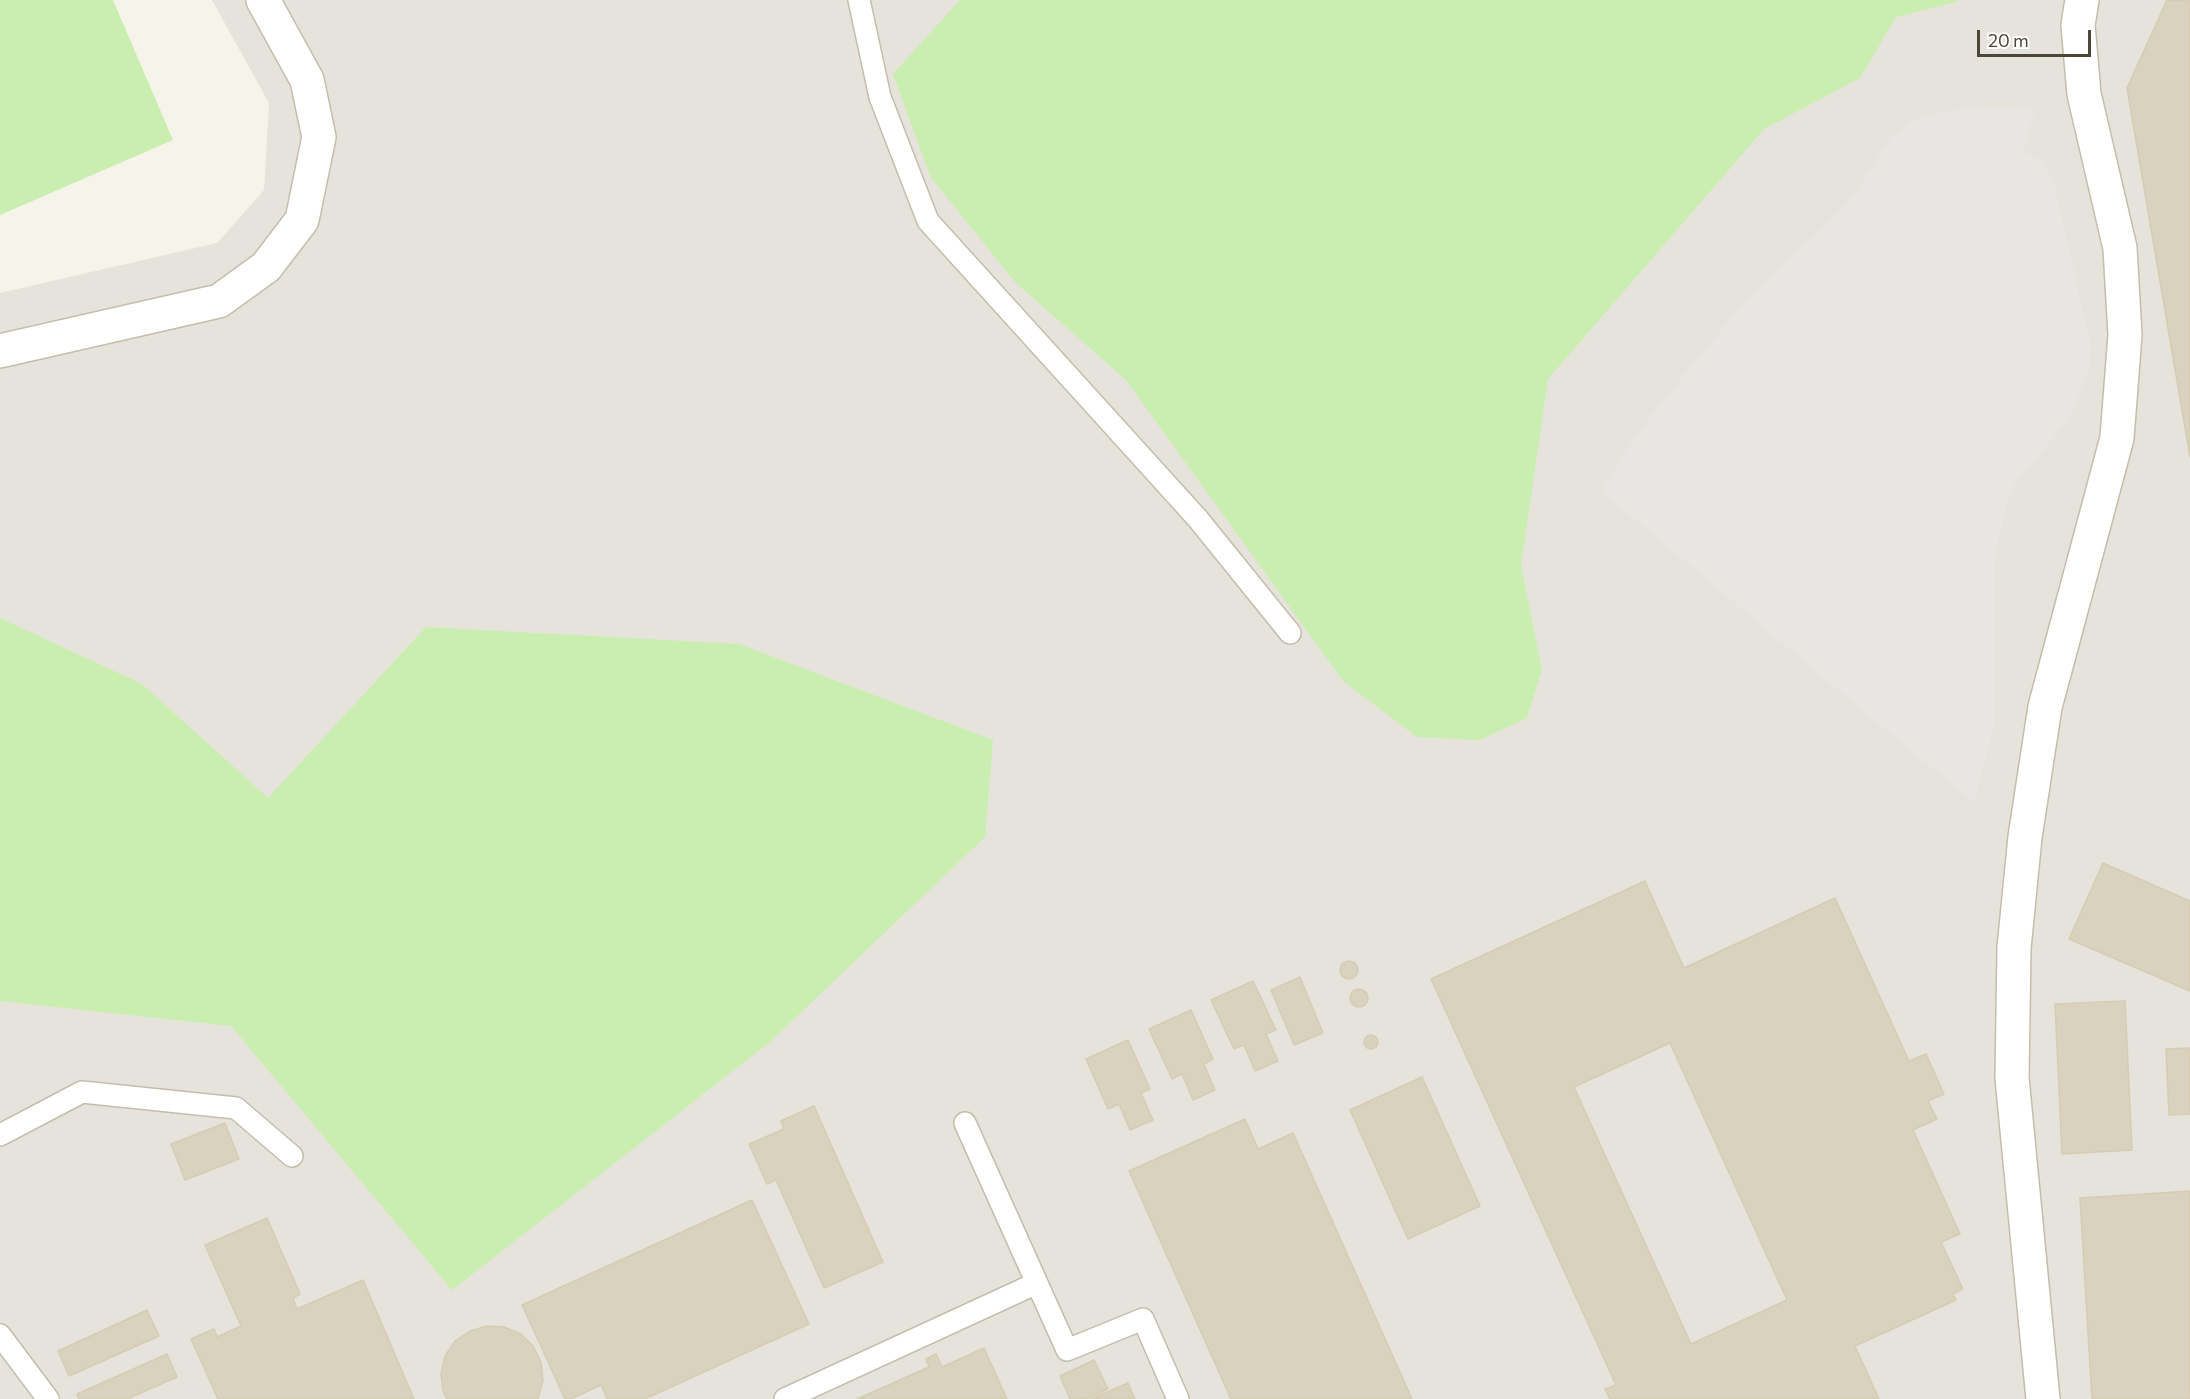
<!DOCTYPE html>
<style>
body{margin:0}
#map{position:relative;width:2190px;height:1399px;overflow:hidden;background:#f6f4ea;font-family:Commissioner,sans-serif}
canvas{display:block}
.scale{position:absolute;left:1977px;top:30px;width:114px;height:27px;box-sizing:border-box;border:3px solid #4c4637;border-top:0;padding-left:8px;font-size:18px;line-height:21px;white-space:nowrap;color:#4c4637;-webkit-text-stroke:4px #fff;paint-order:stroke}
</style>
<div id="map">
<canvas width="2190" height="1399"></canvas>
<div class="scale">20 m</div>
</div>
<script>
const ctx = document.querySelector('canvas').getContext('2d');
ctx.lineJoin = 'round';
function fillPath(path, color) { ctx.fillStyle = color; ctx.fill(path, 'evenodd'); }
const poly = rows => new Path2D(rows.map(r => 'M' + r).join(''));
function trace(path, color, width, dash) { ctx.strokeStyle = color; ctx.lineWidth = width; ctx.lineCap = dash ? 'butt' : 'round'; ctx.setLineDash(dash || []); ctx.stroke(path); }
fillPath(poly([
 [212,0,2190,0,2190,1399,0,1399,0,293,217,243,264,190,269,103]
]), '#e6e3dc');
fillPath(poly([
 [0,0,113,0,173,140,0,215],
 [964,0,1957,0,1956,2,1896,17,1860,78,1764,129,1548,379,1521,565,1542,670,1527,718,1480,740,1417,737,1343,681,1126,380,1015,282,930,176,893,74,959,1],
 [0,618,142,684,268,798,426,627,739,644,993,740,985,837,770,1042,452,1290,231,1026,0,1001]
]), '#caeeb0');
fillPath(poly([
 [1975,107,2035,109,2024,151,2041,161,2054,183,2091,347,2089,373,2066,424,2016,482,2008,500,1995,556,1995,724,1974,802,1886,730,1601,491,1636,435,1694,362,1742,306,1849,202,1892,136,1922,116]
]), '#e8e6e2');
const building = poly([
 [2167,0,2190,0,2190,457,2127,88,2167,0],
 [2103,863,2190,901,2190,991,2069,939,2103,863],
 [1645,881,1684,968,1835,898,1909,1061,1926,1054,1944,1094,1928,1101,1937,1119,1913,1130,1960,1234,1941,1242,1963,1289,1953,1294,1956,1300,1855,1346,1879,1399,1610,1399,1605,1389,1616,1385,1431,979,1645,881],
 [1670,1043,1787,1300,1691,1344,1574,1087,1670,1043],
 '1340 970a9 9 0 1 1 18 0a9 9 0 1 1-18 0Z',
 [1300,977,1323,1033,1294,1045,1271,990,1300,977],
 [1253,981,1276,1030,1266,1034,1278,1061,1255,1071,1244,1045,1234,1049,1211,1000,1253,981],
 '1350 998a9 9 0 1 1 18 0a9 9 0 1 1-18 0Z',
 [2125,1001,2132,1150,2062,1154,2055,1004,2125,1001],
 [1191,1010,1213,1059,1204,1064,1215,1090,1193,1100,1182,1074,1172,1079,1149,1029,1191,1010],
 '1364 1042a7 7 0 1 1 14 0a7 7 0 1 1-14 0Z',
 [1128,1040,1150,1089,1141,1093,1153,1120,1130,1130,1119,1104,1108,1109,1086,1059,1128,1040],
 [2190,1048,2190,1114,2169,1115,2166,1049,2190,1048],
 [1422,1077,1480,1206,1408,1239,1350,1110,1422,1077],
 [814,1106,883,1262,824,1288,776,1180,767,1184,749,1144,784,1129,781,1121,814,1106],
 [1245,1119,1258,1149,1293,1133,1412,1399,1231,1399,1129,1171,1245,1119],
 [225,1123,239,1159,185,1180,171,1144,225,1123],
 [2190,1191,2190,1399,2092,1399,2080,1198,2190,1191],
 [752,1200,809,1324,645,1399,607,1399,601,1385,571,1399,565,1399,522,1305,752,1200],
 [267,1218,300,1294,293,1298,297,1309,363,1280,414,1399,218,1399,191,1339,214,1329,217,1337,241,1326,205,1245,267,1218],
 [147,1310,159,1336,69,1376,58,1351,147,1310],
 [487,1326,504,1327,521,1334,533,1346,541,1362,543,1380,538,1399,447,1399,443,1391,441,1374,445,1356,455,1341,470,1331,487,1326],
 [984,1348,1007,1399,857,1399,929,1367,926,1359,936,1354,942,1367,984,1348],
 [167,1354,177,1377,127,1399,79,1399,77,1394,167,1354],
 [1094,1360,1108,1389,1086,1399,1070,1399,1060,1376,1094,1360],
 [1128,1383,1135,1399,1091,1399,1128,1383]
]);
fillPath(building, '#d9d2be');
trace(building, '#d5ccb1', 1.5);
const service = poly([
 [859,0,880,97,928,221,1198,519,1290,633],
 [965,1123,1067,1350,1143,1319,1178,1399],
 [0,1135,82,1092,236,1108,292,1156],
 [0,1335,48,1399],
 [785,1399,1037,1283]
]);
const minor = poly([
 [2043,1399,2012,1078,2014,948,2025,837,2045,707,2117,438,2125,335,2120,248,2084,94,2078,25,2082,0]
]);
const tertiary = poly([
 [0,351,219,301,266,267,302,220,319,137,307,80,263,0]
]);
trace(service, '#c3beac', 24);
trace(minor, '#c3beac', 36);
trace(tertiary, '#c3beac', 36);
trace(service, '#fff', 21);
trace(minor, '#fff', 33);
trace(tertiary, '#fff', 33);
</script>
